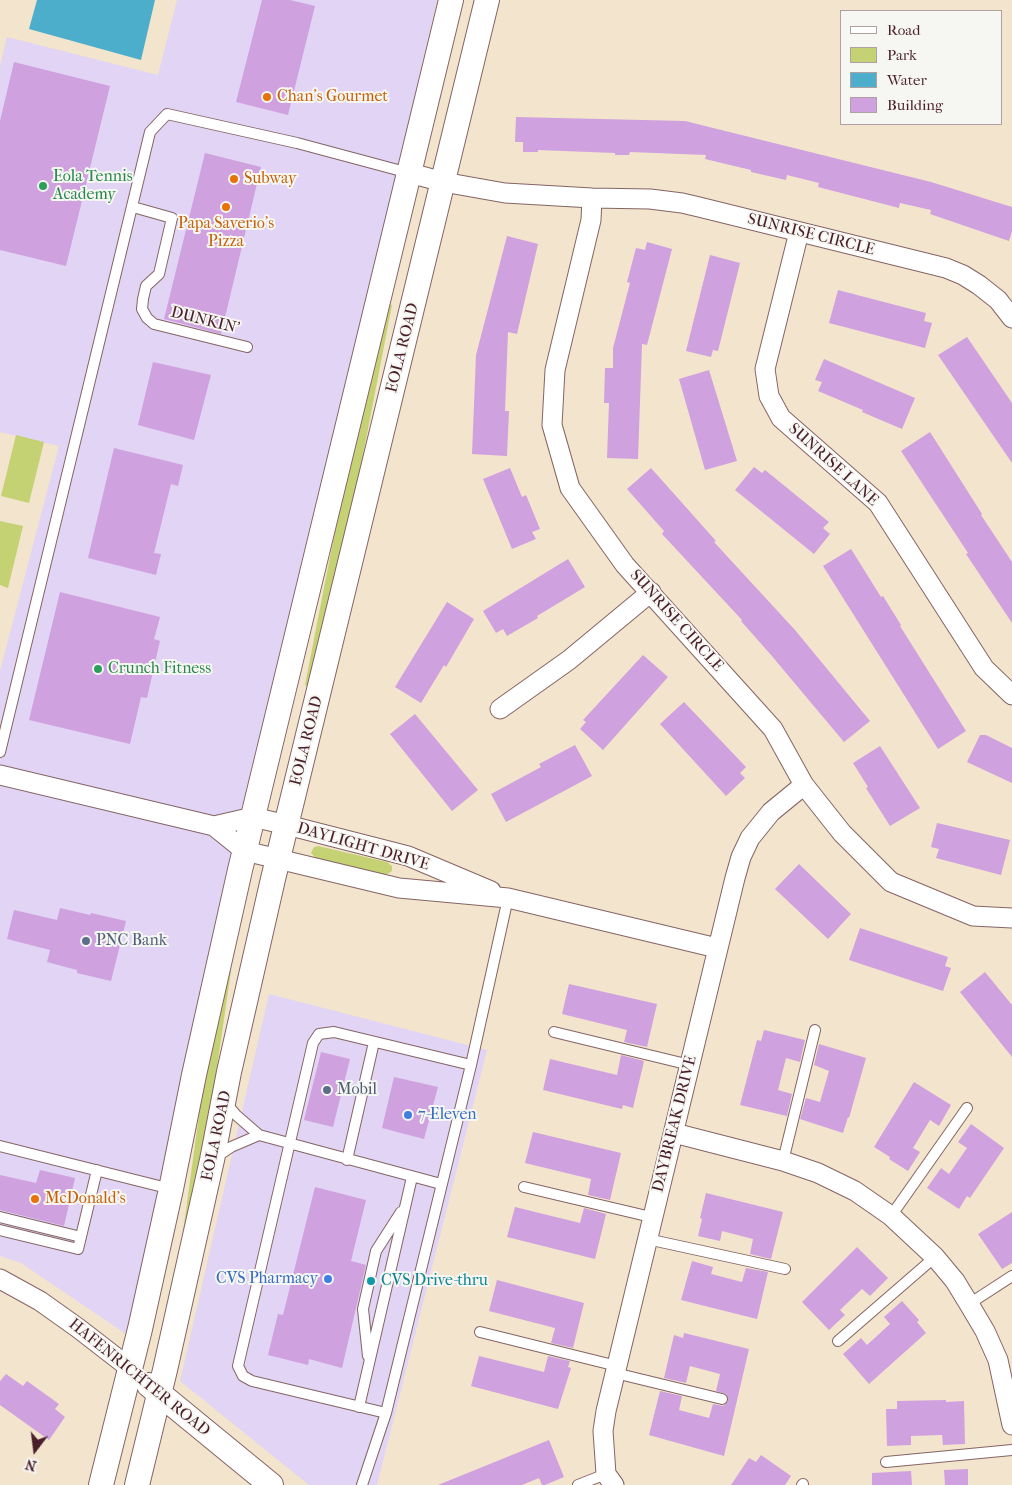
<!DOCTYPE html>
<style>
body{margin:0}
#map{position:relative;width:1012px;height:1485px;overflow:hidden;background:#f3e4cd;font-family:"IM FELL French Canon",serif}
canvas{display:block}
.legend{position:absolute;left:840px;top:10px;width:162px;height:115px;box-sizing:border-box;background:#f6f6f2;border:1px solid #b1a0a2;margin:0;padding:6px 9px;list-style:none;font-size:15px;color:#4a1f2b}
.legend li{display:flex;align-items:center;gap:10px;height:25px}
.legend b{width:25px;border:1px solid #b1a0a2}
.north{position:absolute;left:10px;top:1425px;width:50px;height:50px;-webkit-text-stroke:4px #f6f6f2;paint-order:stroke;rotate:195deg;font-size:14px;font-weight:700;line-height:20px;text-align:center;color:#4a1f2b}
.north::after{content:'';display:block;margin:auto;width:18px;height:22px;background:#4a1f2b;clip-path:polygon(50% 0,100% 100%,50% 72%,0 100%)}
</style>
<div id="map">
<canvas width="1012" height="1485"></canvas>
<ul class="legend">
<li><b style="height:6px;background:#fff"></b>Road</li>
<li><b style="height:14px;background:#c5d274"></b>Park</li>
<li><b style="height:14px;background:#4daecc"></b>Water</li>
<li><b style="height:14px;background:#cfa1df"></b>Building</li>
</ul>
<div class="north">N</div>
</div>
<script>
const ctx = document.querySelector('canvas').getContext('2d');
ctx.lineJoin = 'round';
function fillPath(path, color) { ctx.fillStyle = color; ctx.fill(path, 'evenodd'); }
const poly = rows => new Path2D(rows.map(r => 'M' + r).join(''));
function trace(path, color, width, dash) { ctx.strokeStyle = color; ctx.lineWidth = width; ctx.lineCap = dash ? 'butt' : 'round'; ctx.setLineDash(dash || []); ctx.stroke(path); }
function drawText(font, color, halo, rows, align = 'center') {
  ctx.font = font + ' "IM FELL French Canon",serif'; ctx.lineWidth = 4; ctx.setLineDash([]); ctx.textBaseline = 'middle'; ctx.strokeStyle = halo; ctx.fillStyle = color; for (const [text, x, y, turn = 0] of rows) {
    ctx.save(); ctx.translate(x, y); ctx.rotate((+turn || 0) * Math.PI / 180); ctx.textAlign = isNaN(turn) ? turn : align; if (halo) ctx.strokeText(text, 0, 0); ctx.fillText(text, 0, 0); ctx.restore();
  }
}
fillPath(poly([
 [177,0,437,0,126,1334,21,1263,0,1256,0,671,59,446,0,432,0,66,7,37,158,75],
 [269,994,487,1050,377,1485,309,1485,180,1381]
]), '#e1d4f4');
fillPath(poly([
 [389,304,392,305,356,491,309,687,305,685,338,516],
 [16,435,44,442,29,503,1,496],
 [0,521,23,526,8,588,0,585],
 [318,846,387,862,392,866,392,871,386,875,316,858,311,853,314,847],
 [228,970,231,971,210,1115,186,1232,183,1232,203,1086]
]), '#c5d274');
fillPath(poly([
 [37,0,155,0,141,60,29,29]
]), '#4daecc');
fillPath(poly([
 [262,0,290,0,315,6,288,115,236,102],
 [14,62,110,86,66,266,0,250,0,121],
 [516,117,685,121,931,182,1012,207,1012,231,1009,241,930,214,931,210,900,203,899,208,818,187,819,183,787,175,786,180,751,172,751,170,705,159,706,155,630,152,629,155,615,155,615,153,538,150,538,152,523,152,523,142,515,142],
 [205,153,261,167,221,334,164,319],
 [507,236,538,244,517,334,508,332,505,411,509,411,507,456,472,454,476,355],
 [647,242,672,249,647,345,642,344,638,459,607,458,609,403,604,403,605,368,613,368,613,348,630,283,627,282,636,248,645,250],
 [710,255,740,263,718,351,713,350,711,357,686,351],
 [838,290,926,313,924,321,932,323,925,348,829,323],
 [967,337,1012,403,1012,463,938,355],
 [824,359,915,398,902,429,862,412,863,410,818,391,822,382,815,380],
 [153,362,211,375,194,440,138,425],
 [709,370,737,461,705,470,679,379],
 [930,432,982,514,981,515,1012,562,1012,623,966,554,968,553,901,451],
 [114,448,183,465,178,486,171,484,154,553,161,554,156,575,88,558],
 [754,467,762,473,765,470,829,522,823,528,830,534,814,554,735,490],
 [510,468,522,497,526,495,540,529,532,532,536,539,512,549,483,479],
 [651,468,716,541,714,542,795,630,870,721,844,742,771,655,741,621,742,620,662,534,664,531,627,489],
 [851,549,881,597,883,596,901,625,900,626,966,731,938,749,823,566],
 [568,559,585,587,537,616,538,618,507,636,503,629,496,633,483,611],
 [60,592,160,617,154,639,160,641,147,698,141,697,130,744,29,720],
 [447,602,474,619,446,667,444,665,421,703,395,687],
 [643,655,668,677,603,750,580,729,586,722,583,720],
 [684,702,746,767,740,773,745,778,726,796,660,724],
 [415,714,478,790,452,811,390,734],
 [980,735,986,735,1012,748,1012,783,967,762],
 [575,745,592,776,506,822,491,794,541,767,539,764],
 [880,746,920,808,890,826,866,788,868,787,853,763],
 [937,823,1010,840,1001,875,936,858,939,849,931,847],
 [799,864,851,914,828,939,775,889],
 [60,908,90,915,91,913,126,921,111,981,77,973,77,970,47,962,50,950,7,939,14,910,57,920],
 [860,928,948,957,945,966,951,968,943,991,849,960],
 [985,972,1012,1005,1012,1057,960,992],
 [569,984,657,1004,647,1047,624,1042,627,1030,562,1014],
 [764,1030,805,1040,800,1062,786,1058,778,1090,792,1094,787,1116,740,1105,757,1040,761,1041],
 [819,1044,866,1058,849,1118,848,1117,843,1133,800,1119,806,1098,820,1102,829,1071,814,1065],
 [321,1052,350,1059,333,1127,304,1120],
 [621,1055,644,1061,633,1108,623,1105,622,1109,543,1090,550,1059,617,1075],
 [394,1077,438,1087,424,1139,382,1128],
 [914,1082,951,1105,939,1126,930,1120,913,1148,920,1152,908,1171,889,1159,890,1157,874,1147],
 [971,1124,1004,1148,970,1198,967,1196,959,1209,927,1188,941,1168,949,1174,967,1148,958,1142],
 [533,1132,621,1153,610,1200,588,1195,591,1179,525,1163],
 [40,1170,75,1178,64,1226,0,1210,0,1175,36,1183],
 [315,1187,366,1200,351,1261,366,1265,342,1368,309,1359,308,1365,268,1355,278,1314,283,1315],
 [706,1193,783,1212,771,1259,750,1254,753,1239,722,1231,720,1241,698,1236,702,1219,700,1218],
 [515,1207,580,1223,584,1208,606,1214,595,1259,507,1237],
 [1012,1212,1012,1263,1002,1269,978,1234],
 [857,1247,888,1278,870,1296,862,1289,840,1310,845,1315,829,1330,802,1302],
 [692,1261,713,1267,711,1274,742,1282,746,1268,768,1272,757,1319,681,1300],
 [497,1280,584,1303,573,1348,551,1343,555,1328,489,1311],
 [902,1301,919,1320,917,1322,926,1333,869,1384,843,1354,861,1338,867,1345,890,1324,884,1317],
 [684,1333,749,1349,724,1456,649,1435,660,1391,682,1396,679,1410,709,1418,713,1404,723,1406,728,1401,726,1394,716,1391,720,1374,690,1366,686,1383,664,1378,674,1335,683,1338],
 [479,1356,544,1372,548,1356,570,1361,568,1367,571,1368,558,1409,471,1386],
 [6,1374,23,1386,27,1381,59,1404,55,1409,65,1417,49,1440,0,1405,0,1381],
 [946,1400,946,1402,964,1401,965,1444,943,1445,942,1435,911,1436,911,1445,887,1446,886,1409,897,1409,897,1401],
 [549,1440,564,1477,545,1485,542,1485,539,1478,522,1485,438,1485],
 [761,1455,791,1476,785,1485,731,1485,749,1458,756,1462],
 [968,1469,968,1485,945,1485,944,1470],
 [911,1471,912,1485,872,1485,872,1473]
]), '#cfa1df');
const service = poly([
 [133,207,172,218,159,274,146,286,143,299,142,309,147,318,154,324,247,347],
 [0,752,150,132,167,114,297,143,409,173],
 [554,1032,690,1065],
 [225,1102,236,1115,259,1135,441,1184],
 [0,1146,171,1189],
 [216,1157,231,1147,259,1135],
 [347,1160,374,1042],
 [783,1161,815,1030],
 [524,1187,651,1217],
 [891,1216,967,1108],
 [0,1217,81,1237],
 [0,1230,78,1249,97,1170],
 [647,1239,785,1269],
 [969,1304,1012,1276],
 [480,1332,617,1366],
 [838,1341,935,1257],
 [368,1356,363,1309,376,1251,401,1212],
 [615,1373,722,1399],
 [359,1407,412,1177],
 [386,1413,252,1381,243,1376,238,1366,313,1043,319,1034,334,1032,471,1065],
 [886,1462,1012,1450],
 [362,1485,386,1413,471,1065,508,898],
 [578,1485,606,1474],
 [802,1485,803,1484]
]);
const minor = poly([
 [410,173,443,182,505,193,592,198,650,199,682,203,699,207,946,268,963,275,979,285,998,300,1012,318],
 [592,198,591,220,555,370,552,425,570,488,625,565,773,729,804,785,842,833,891,882,973,916,1012,918],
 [799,232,765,369,769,396,781,418,878,503,984,668,1012,695],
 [500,709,569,660,651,592],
 [0,775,214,826,245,851,303,865,399,888,508,898,717,948],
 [214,826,253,817,287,825,408,856,491,891],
 [674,1133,783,1161,818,1173,855,1191,891,1216,935,1257,955,1281,969,1304,985,1331,998,1360,1012,1425],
 [0,1279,40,1301,78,1328,131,1369],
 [614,1485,606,1474,603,1431,606,1411,735,878,741,857,750,838,771,812,804,785]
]);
const tertiary = poly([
 [149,1385,271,1485],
 [101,1485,140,1329,171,1189,194,1075,240,870,451,0],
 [137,1485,165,1370,212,1160,229,1072,273,879,487,0]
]);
trace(service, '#856464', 12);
trace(minor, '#856464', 21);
trace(tertiary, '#856464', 26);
trace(service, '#fff', 10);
trace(minor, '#fff', 19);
trace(tertiary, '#fff', 24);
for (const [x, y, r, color] of [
 [267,97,5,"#e8710a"],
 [234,179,5,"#e8710a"],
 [43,186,5,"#2e9e5b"],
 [226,207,5,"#e8710a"],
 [98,669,5,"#2e9e5b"],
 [86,941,5,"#5c6f8a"],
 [327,1090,5,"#5c6f8a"],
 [408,1115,5,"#3f7fe0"],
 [35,1199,5,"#e8710a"],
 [328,1279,5,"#3f7fe0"],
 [371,1281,5,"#0f9aa8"]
]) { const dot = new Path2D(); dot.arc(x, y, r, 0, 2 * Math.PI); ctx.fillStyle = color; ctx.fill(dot); trace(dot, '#f6f6f2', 2); }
drawText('16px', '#c56008', '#f6f6f2', [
 ["Chan's Gourmet",277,97],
 ["Subway",244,179],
 ["Papa Saverio's",226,224,"center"],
 ["Pizza",226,242,"center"],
 ["McDonald's",45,1199]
], 'left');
drawText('16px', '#27864d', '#f6f6f2', [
 ["Eola Tennis",53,177],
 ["Academy",53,195],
 ["Crunch Fitness",108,669]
], 'left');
drawText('16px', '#4a1f2b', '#f6f6f2', [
 ["SUNRISE CIRCLE",811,235,14],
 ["DUNKIN'",205,321,14],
 ["EOLA ROAD",403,348,-76],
 ["SUNRISE LANE",833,465,42],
 ["SUNRISE CIRCLE",676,621,48],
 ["EOLA ROAD",307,741,-76],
 ["DAYLIGHT DRIVE",363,847,16],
 ["DAYBREAK DRIVE",675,1124,-76],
 ["EOLA ROAD",217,1136,-78],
 ["HAFENRICHTER ROAD",139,1378,39]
]);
drawText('16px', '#4e5e75', '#f6f6f2', [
 ["PNC Bank",96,941],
 ["Mobil",337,1090]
], 'left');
drawText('16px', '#366cbe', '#f6f6f2', [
 ["7-Eleven",418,1115],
 ["CVS Pharmacy",318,1279,"right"]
], 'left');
drawText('16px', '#0d838f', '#f6f6f2', [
 ["CVS Drive-thru",381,1281]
], 'left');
</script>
